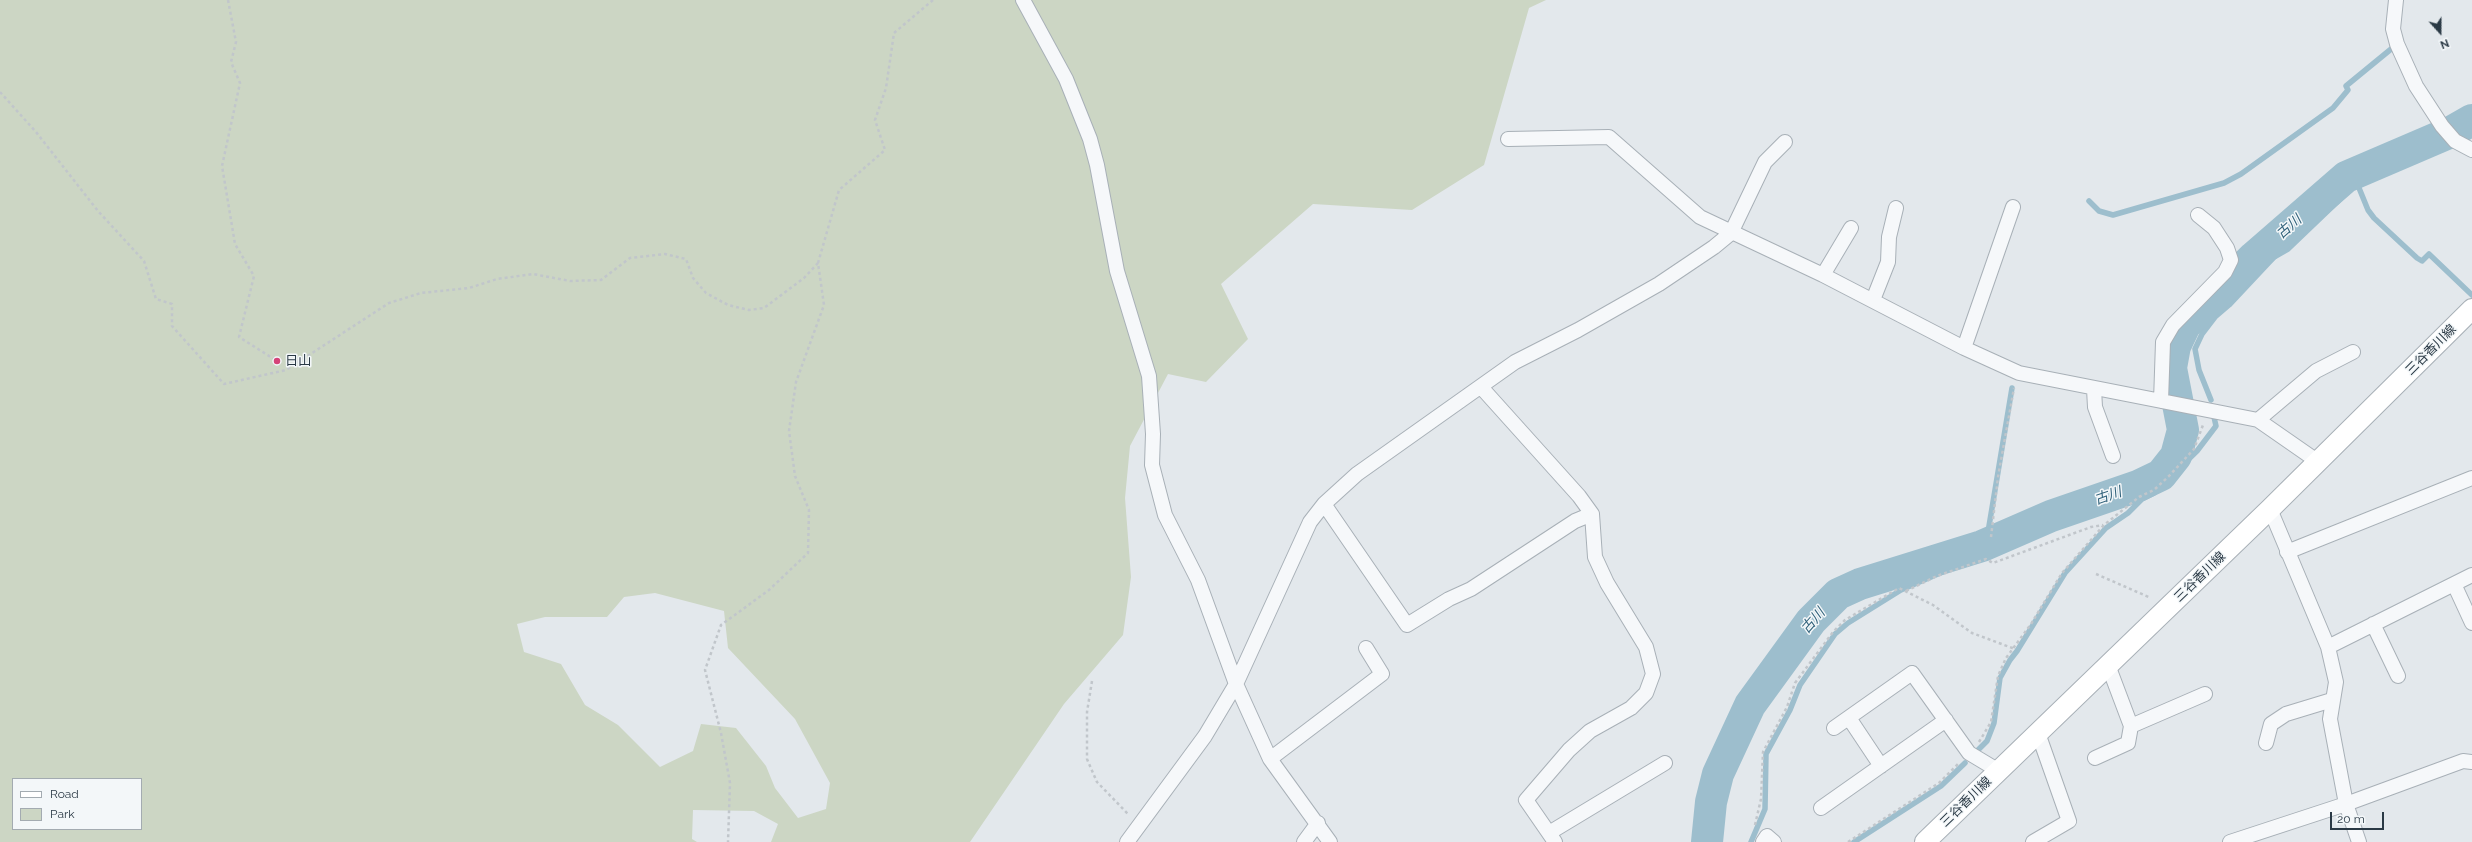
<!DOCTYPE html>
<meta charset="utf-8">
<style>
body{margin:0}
#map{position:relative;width:2472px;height:842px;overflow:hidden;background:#e3e8ec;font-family:Raleway,sans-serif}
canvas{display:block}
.legend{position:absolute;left:12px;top:778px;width:130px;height:52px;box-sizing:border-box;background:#f3f7f9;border:1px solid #a3abb1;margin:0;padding:5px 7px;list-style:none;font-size:12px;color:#2a3945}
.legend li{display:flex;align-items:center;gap:8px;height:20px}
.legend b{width:20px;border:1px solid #a3abb1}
.north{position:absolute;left:2420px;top:12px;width:40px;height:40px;-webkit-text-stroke:3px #f3f7f9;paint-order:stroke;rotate:159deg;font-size:11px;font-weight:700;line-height:16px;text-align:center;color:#2a3945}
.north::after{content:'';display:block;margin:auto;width:14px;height:18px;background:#2a3945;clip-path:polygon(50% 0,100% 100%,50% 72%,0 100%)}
.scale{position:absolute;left:2330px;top:812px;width:54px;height:18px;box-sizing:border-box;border:2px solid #2a3945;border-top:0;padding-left:5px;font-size:12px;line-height:14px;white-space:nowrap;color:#2a3945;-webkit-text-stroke:3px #f3f7f9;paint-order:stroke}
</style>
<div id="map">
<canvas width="2472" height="842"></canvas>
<ul class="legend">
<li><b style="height:5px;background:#fff"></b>Road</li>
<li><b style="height:11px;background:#ccd6c4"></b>Park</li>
</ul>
<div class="north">N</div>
<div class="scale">20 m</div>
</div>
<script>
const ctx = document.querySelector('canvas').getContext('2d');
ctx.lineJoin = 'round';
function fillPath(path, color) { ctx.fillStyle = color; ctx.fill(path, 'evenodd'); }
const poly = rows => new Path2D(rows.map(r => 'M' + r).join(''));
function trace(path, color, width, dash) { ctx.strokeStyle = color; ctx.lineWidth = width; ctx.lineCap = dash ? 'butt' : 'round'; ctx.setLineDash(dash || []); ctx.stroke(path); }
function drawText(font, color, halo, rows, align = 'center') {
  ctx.font = font + ' Raleway,"Noto Sans JP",sans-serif'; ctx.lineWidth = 3; ctx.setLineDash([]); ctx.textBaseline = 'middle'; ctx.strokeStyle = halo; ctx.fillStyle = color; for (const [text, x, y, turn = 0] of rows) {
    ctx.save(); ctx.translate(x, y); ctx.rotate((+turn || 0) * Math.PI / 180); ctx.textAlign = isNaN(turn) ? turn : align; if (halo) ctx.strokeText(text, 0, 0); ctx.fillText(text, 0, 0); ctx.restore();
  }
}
fillPath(poly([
 [0,0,1546,0,1529,8,1484,165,1412,210,1313,204,1221,284,1248,339,1206,382,1168,374,1130,446,1125,498,1131,577,1123,635,1064,704,970,842,771,842,778,824,754,811,693,810,692,839,697,842,0,842],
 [655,593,724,611,728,648,795,719,830,783,826,809,798,818,775,788,766,766,736,728,701,724,693,751,660,767,618,725,585,705,561,664,524,652,517,624,545,617,607,617,624,597],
 [13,779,141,779,141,829,13,829]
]), '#ccd6c4');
trace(poly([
 [2089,201,2099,211,2113,215,2224,183,2241,174,2333,108,2348,90,2346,86,2396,45],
 [2211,400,2199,370,2195,349,2202,334,2215,317,2229,305,2274,257,2288,249,2357,183,2368,210,2374,218,2417,258,2422,261,2429,254,2472,295],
 [1977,751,1987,741,1994,723,2000,678,2010,660,2017,651,2065,573,2106,528,2128,513,2142,499,2154,493,2197,451,2216,426,2214,417],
 [1751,842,1765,809,1766,754,1790,710,1800,685,1835,634,1848,623,1901,590,1982,555,1986,544,2012,388],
 [1854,842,1941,786,1965,763]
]), '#9dbecd', 5.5);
trace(poly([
 [1707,842,1711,802,1718,774,1750,705,1811,621,1838,594,1860,584,1982,546,2051,516,2138,486,2161,475,2176,456,2183,430,2171,368,2175,346,2185,325,2254,257,2346,177,2451,132,2472,120]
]), '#9dbecd', 32);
const minor = poly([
 [1023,0,1066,79,1090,139,1097,165,1117,271,1149,376,1153,434,1152,465,1165,515,1198,580,1236,684,1270,759,1330,842],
 [2396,0,2393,29,2397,44,2416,86,2442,126,2455,141,2472,150],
 [1508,139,1609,137,1700,217,1823,275,1964,348,2019,373,2258,420,2317,461],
 [1823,275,1851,228],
 [1873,300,1888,262,1889,237,1896,208],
 [1964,348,2013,207],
 [1481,387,1579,496,1592,514,1595,557,1607,583,1646,647,1653,674,1646,693,1631,708,1590,731,1569,750,1526,800,1555,842],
 [2094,389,2095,407,2113,456],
 [2161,401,2163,342,2173,325,2225,272,2231,260,2227,248,2214,228,2198,215],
 [2258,420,2316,371,2353,352],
 [1324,504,1407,625,1449,599,1471,589,1575,521,1592,514],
 [2270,509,2328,647,2336,682,2330,719,2346,804,2359,842],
 [2287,552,2472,478],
 [2454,584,2472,623],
 [2373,624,2398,676],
 [2328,647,2472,575],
 [1849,718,1881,766],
 [2131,726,2205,694],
 [1834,728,1912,673,1969,753,1999,771],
 [2266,743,2271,724,2286,714,2332,700],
 [2095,758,2128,743,2131,726,2108,665],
 [1270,759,1382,674,1366,648],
 [1821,808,1946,720],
 [1549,833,1665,763],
 [1127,842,1205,736,1236,684,1310,522,1324,504,1357,474,1515,362,1578,330,1659,284,1714,247,1731,233,1765,162,1785,142],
 [1304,842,1318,823],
 [1763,842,1767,836,1774,842],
 [2033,842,2069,821,2038,733],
 [2230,842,2346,804,2463,761,2472,762]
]);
const secondary = poly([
 [1925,842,2270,509,2472,309]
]);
trace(minor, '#a8b0b7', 16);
trace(secondary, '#a8b0b7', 22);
trace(poly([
 [228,0,236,42,231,62,240,83,222,166,235,244,254,276,239,337,277,361],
 [0,92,36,132,98,211,144,261,156,299,172,304,172,326,224,384,286,370,389,303,421,293,469,288,497,279,533,274,570,281,601,280,630,258,665,254,686,259,693,278,706,293,728,305,749,310,764,308,804,278,818,263,824,305,796,382,789,431,795,476,809,510,808,553,769,590,721,625,705,670,721,733,730,783,728,842],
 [818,263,839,190,885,150,875,120,886,88,894,33,933,0],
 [1991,537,1998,477,2014,388],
 [2096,574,2151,598],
 [1906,591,1937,576,1986,559,1993,563,2091,527,2103,525],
 [1092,681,1087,712,1087,759,1097,782,1128,814],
 [1979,742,1991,722,1998,676,2006,658,2031,624,2062,573,2104,525,2139,497,2154,490,2169,476,2194,449,2203,425],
 [1755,825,1761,799,1763,752,1787,707,1795,683,1833,632,1845,620,1899,588,1933,605,1972,633,2015,649],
 [1848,842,1939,783,1958,764]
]), '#c1c6cb', 2.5, [3, 3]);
trace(minor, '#f6f8fa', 14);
trace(secondary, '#fff', 20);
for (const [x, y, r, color] of [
 [277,361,4,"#d54378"]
]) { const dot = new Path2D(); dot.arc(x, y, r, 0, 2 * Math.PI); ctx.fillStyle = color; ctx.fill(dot); trace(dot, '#f3f7f9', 1.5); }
drawText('13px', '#2a3945', '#f3f7f9', [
 ["三谷香川線",2431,350,-45],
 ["三谷香川線",2200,577,-44],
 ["三谷香川線",1966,802,-44]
]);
drawText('13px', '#2a3945', '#f3f7f9', [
 ["日山",285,361]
], 'left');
drawText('italic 14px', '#31627b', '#f3f7f9', [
 ["古川",2289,227,-41],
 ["古川",2108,496,-19],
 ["古川",1813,621,-49]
]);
</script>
